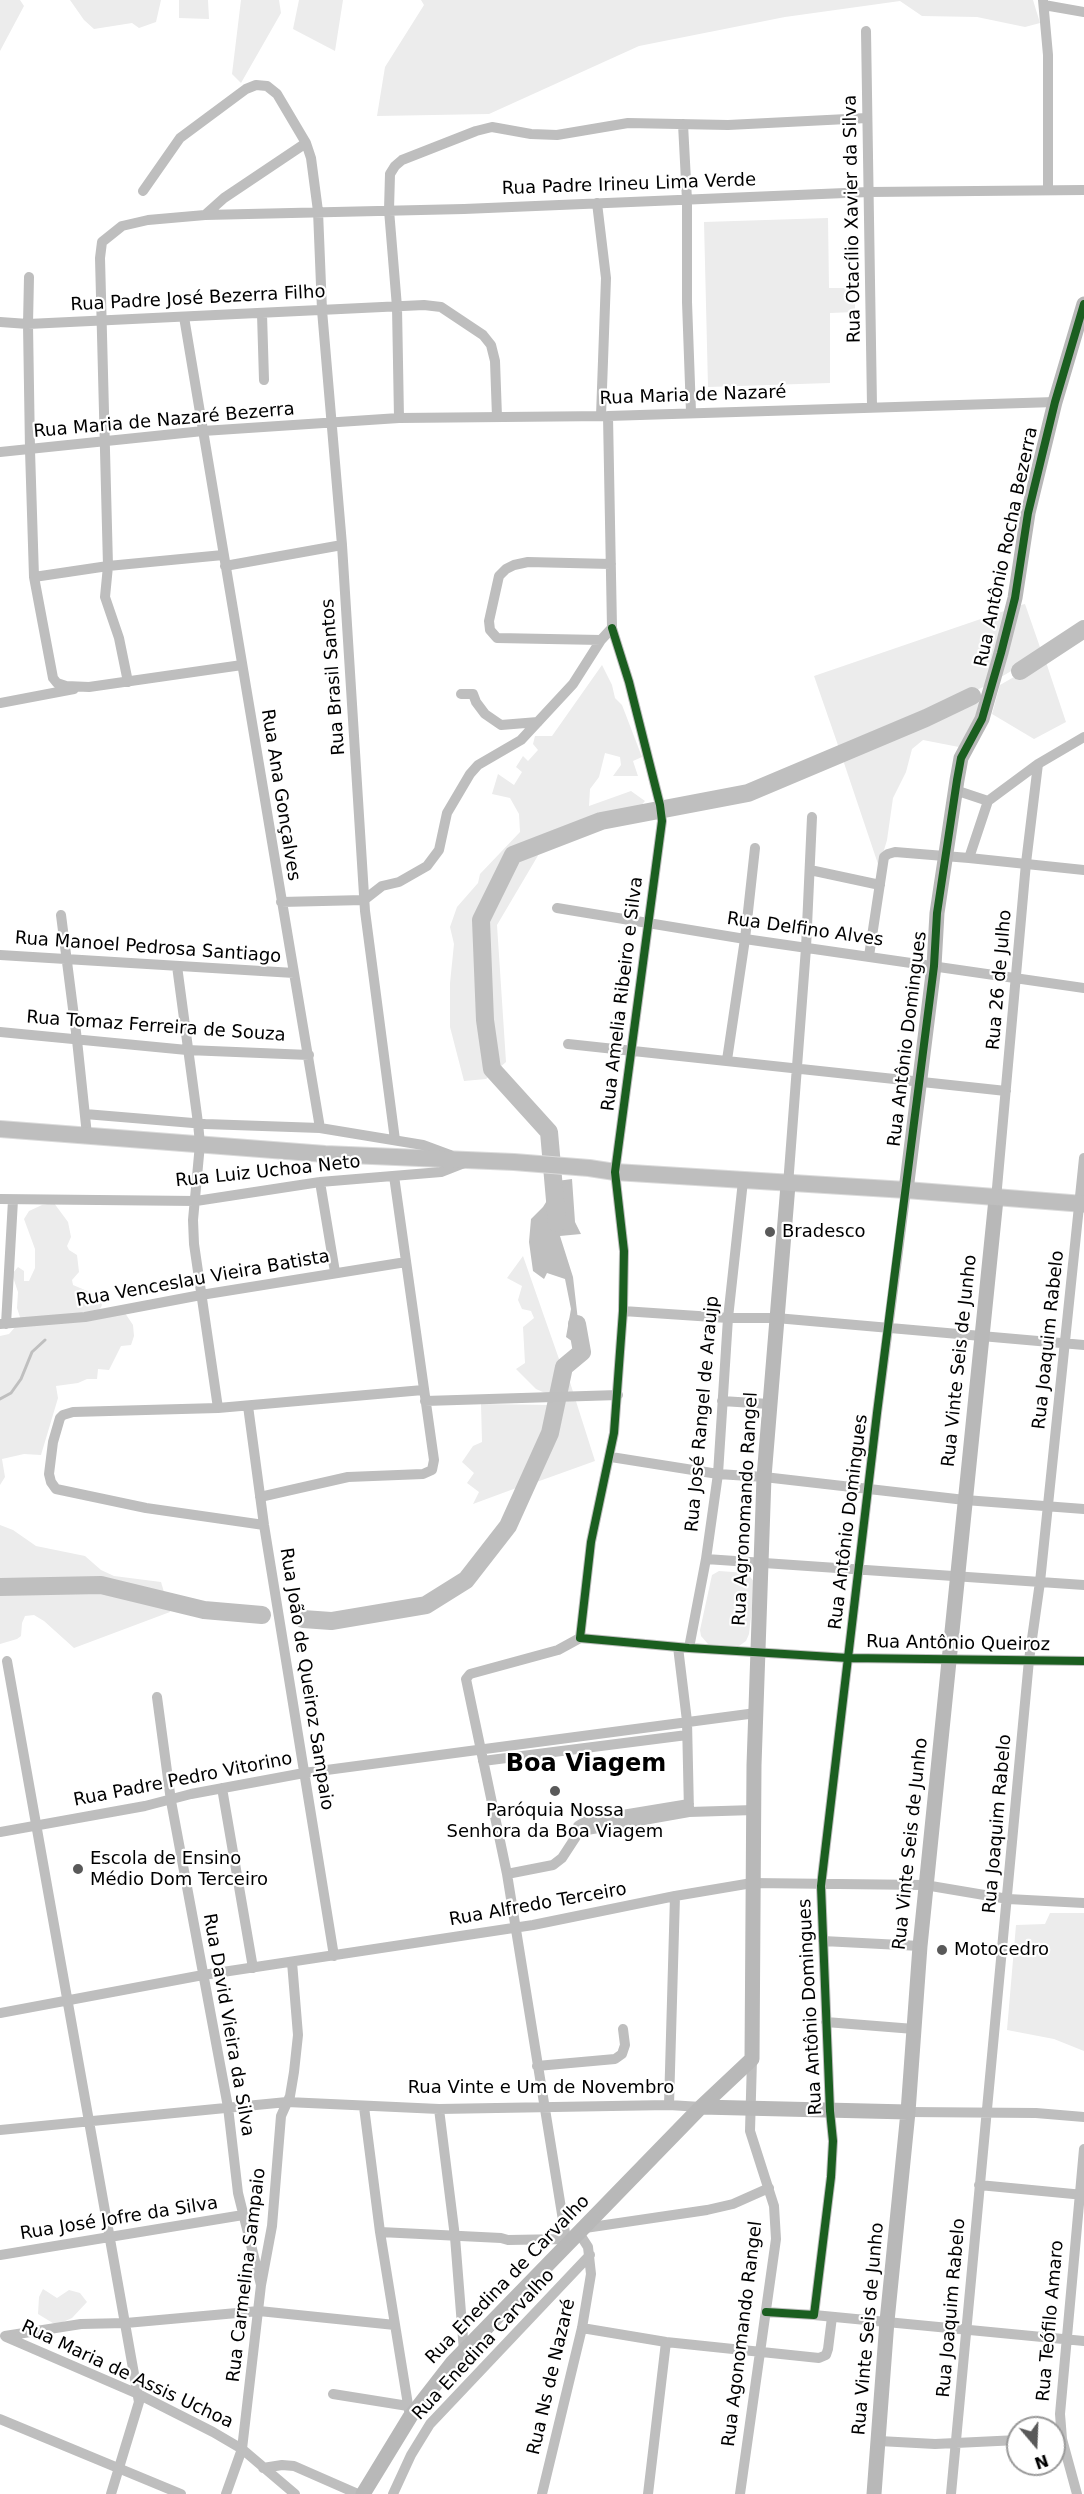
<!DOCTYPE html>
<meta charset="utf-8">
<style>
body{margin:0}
#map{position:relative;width:1084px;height:2494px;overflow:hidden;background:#fff;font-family:"DejaVu Sans",sans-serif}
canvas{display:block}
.north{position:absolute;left:1006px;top:2416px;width:60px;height:60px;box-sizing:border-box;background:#fff;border:2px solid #999;border-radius:50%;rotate:161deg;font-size:16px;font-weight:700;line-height:24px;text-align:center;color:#000}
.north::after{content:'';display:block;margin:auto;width:21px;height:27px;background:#595959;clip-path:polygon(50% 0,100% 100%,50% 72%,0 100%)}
</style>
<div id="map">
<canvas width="1084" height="2494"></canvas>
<div class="north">N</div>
</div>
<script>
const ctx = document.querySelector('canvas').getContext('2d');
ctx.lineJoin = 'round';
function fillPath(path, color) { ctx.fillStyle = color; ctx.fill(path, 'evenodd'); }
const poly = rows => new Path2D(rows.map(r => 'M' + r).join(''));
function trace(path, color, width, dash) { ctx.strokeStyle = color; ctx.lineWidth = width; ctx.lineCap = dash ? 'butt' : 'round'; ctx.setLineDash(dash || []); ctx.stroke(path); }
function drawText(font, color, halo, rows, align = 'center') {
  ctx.font = font + ' "DejaVu Sans",sans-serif'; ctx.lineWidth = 4.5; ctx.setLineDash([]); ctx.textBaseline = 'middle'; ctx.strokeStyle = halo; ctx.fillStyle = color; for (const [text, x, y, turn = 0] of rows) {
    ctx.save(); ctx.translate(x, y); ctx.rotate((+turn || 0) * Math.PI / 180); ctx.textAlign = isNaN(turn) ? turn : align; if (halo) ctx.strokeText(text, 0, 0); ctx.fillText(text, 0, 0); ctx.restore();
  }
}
fillPath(poly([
 [0,0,20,0,24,6,0,51],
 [70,0,161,0,156,22,139,28,132,23,94,29,84,20],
 [179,0,208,0,209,19,179,18],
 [241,0,279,0,281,13,241,83,232,74],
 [299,0,343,0,335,51,293,29],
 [421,0,1033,0,1040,23,1025,27,977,17,922,16,900,1,785,17,639,46,489,114,377,116,385,67,424,5],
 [828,218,829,288,850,288,850,304,855,304,855,312,830,313,830,383,708,387,704,222],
 [1025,604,1042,653,1001,677,1016,606],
 [1010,609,990,684,840,751,814,676],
 [1045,659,1066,722,1034,739,992,714,1000,685],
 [602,665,612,685,615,698,622,705,642,757,633,761,638,776,613,776,621,765,620,757,605,753,599,777,590,789,589,806,631,791,645,801,628,821,546,842,497,925,506,1062,486,1079,464,1081,450,1027,450,983,454,944,450,927,457,907,478,883,480,874,520,832,519,814,510,798,492,794,498,774,514,785,522,772,516,767,523,756,528,761,538,750,533,744,535,736,552,736],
 [987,691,964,748,923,740,912,749,906,772,893,798,887,840,879,867,842,757],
 [54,1203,68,1222,71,1237,67,1246,69,1250,77,1255,79,1272,72,1280,73,1285,99,1296,102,1305,99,1311,21,1320,17,1308,18,1292,12,1274,18,1267,24,1271,24,1281,29,1281,35,1268,35,1249,24,1219,29,1211,42,1205],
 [523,1256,559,1359,552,1396,536,1389,516,1369,525,1363,523,1327,534,1318,531,1311,522,1309,518,1300,522,1286,507,1278],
 [125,1313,133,1325,134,1336,131,1345,121,1346,109,1370,98,1369,97,1379,87,1379,78,1383,56,1386,58,1398,41,1455,24,1454,2,1459,5,1477,0,1485,0,1336,9,1334,16,1326],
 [568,1376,595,1461,531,1484,553,1438],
 [481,1404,552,1405,545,1432,519,1487,473,1504,479,1492,467,1483,474,1473,462,1462,473,1446,482,1442],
 [0,1525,13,1530,36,1546,85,1556,101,1570,114,1576,161,1582,170,1612,74,1648,44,1621,34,1615,25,1616,22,1623,21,1636,17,1639,0,1644],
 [719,1571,747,1573,755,1583,749,1634,746,1641,739,1646,708,1644,701,1636,700,1630,712,1575],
 [1050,1913,1084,1913,1084,2051,1054,2039,1007,2030,1016,1925,1045,1924],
 [43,2289,57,2298,69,2290,80,2293,87,2302,72,2318,56,2325,38,2314,39,2297]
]), '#ececec');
fillPath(poly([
 [572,1179,575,1222,581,1234,560,1236,573,1277,582,1355,567,1370,576,1344,566,1337,571,1309,565,1279,547,1273,544,1279,533,1271,529,1242,531,1219,543,1207,548,1199,564,1203,557,1181]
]), '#bfbfbf');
trace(poly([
 [0,1399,11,1393,21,1379,32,1352,45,1340]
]), '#bfbfbf', 3);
trace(poly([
 [1020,671,1084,629],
 [557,1223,549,1132,492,1069,485,1020,481,920,513,855,601,821,748,793,926,718,972,696],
 [0,1587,101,1585,204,1610,262,1615],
 [303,1619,331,1621,426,1605,466,1580,508,1526,550,1433,564,1367,582,1352,577,1324]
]), '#bfbfbf', 18);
const primary = poly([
 [0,1129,325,1154,514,1162,589,1168,615,1172,906,1190,1084,1204]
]);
trace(primary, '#dbdbdb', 18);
trace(poly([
 [1043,0,1048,55,1048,190],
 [1044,5,1084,12],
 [866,31,872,406],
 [683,124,687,200,687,302,691,412],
 [143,191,180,138,246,89,256,85,267,86,277,94,306,143,311,158,318,211,322,310,342,545,365,911,395,1140],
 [597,203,606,278,601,416],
 [205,215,224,198,306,143],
 [29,277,28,324,30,450,34,577,53,678,57,683,66,686,89,687,242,665],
 [262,314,264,380],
 [184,317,320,1128,423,1145,450,1155],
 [0,322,28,324,424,305,441,307,483,335,491,345,495,361,497,417],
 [399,418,397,307,389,210,390,174,395,166,402,160,476,131,492,127,531,134,557,135,628,123,728,125,867,118],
 [0,452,203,431,399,418,608,416,1055,402],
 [225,566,342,545],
 [34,577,108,566,223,555],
 [612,628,629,682,660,805,662,821,615,1172,624,1251,623,1311,614,1433,591,1542,580,1638,689,1648,848,1658,1084,1661],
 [601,640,497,638,490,630,489,621,499,576,506,569,514,565,528,562,611,564],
 [128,682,119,638,105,597,108,566,100,258,102,242,122,226,148,220,205,215,464,209,869,192,1084,190],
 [461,694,473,694,476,702,485,714,501,725,538,722],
 [0,703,74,689],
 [955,790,988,801],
 [988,801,1038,764,1084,737],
 [969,858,988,801],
 [810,870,880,885],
 [281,902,364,900,382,886,399,882,427,866,439,850,447,813,470,774,478,765,521,740,573,684,601,640,612,628,608,416],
 [557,908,745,939,1084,988],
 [61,915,77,1040,87,1135],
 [0,955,294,973],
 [869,956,884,857,888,854,895,852,969,858,1084,870],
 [177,966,198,1123,200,1144,193,1220,194,1244,218,1408],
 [0,1032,187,1050,309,1055],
 [568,1044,1006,1091],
 [727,1060,745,939,755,848],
 [85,1114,205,1124,320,1128],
 [320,1182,335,1272],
 [788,1185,806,948,812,817],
 [0,1199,196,1201,320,1182,441,1172,464,1163],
 [996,1199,1026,863,1038,764],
 [623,1311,728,1318,776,1318,1084,1345],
 [0,1324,85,1317,201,1295,406,1262],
 [6,1324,13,1200],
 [425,1401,618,1395],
 [722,1401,769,1404],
 [248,1406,264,1525,334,1956],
 [611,1457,718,1474,764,1477,965,1500,1084,1509],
 [260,1497,348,1477,423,1474,432,1470,434,1460,394,1176],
 [264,1525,146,1508,56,1489,51,1482,49,1474,53,1442,60,1418,63,1415,73,1412,218,1408,423,1390],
 [706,1559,1084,1585],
 [678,1647,687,1721,689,1812],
 [689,1648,706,1559,718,1474,728,1318,743,1181],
 [7,1661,139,2402,111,2494],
 [157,1697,171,1801,228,2107,238,2193,261,2285],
 [483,1761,687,1735],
 [222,1788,253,1968],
 [0,1832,145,1806,191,1794,304,1773,756,1713],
 [577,1835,578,1826,586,1821,689,1804],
 [507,1874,553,1865,562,1858,577,1835,587,1830,689,1812,754,1810],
 [823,1941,920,1946],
 [0,2013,203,1975,533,1925,675,1896,752,1883,925,1885,1008,1899,1084,1903],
 [826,2022,914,2029],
 [537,2066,615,2059,622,2054,625,2045,623,2029],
 [669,2105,675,1896],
 [364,2107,380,2232,410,2417],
 [439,2109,455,2237,464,2351],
 [908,2112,1036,2113,1084,2117],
 [0,2130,287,2102,439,2109,669,2105,701,2107],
 [979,2185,1084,2195],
 [585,2228,707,2210,733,2204,769,2188],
 [380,2232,501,2238,508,2240,565,2239],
 [567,2245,507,1874,466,1679,470,1674,558,1650,580,1638],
 [0,2255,243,2215],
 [766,2312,814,2315,831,2177,833,2141,830,2111,821,1886,877,1413,906,1190],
 [814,2315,1084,2341],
 [582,2328,666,2342,819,2358,826,2355,828,2349,832,2317],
 [5,2336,81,2324,126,2323,259,2311,395,2325],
 [6,2337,138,2394,213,2432,242,2449,295,2494],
 [333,2394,408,2406],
 [0,2419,181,2494],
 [879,2441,935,2444,1018,2440],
 [263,2468,282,2465,294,2466,358,2494],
 [226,2494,242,2449,261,2285,272,2226,281,2116,290,2096,294,2072,298,2035,292,1962],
 [393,2494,411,2455,430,2424,590,2255],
 [542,2494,582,2328,591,2274,588,2247,579,2233],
 [648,2494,666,2342],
 [740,2494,776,2239,774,2206,750,2131,752,2059],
 [951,2494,1029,1660,1040,1582,1084,1158],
 [1077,2494,1062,2439,1060,2414,1084,2149]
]), '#bebebe', 10);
trace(poly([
 [906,1190,934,966,937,913,957,780,961,758,982,719,1001,653,1015,598,1028,513,1055,402,1084,304],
 [701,2107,908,2112],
 [363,2494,410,2417,452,2363,701,2107,752,2059,754,1765,764,1477,788,1185],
 [874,2494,887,2321,908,2112,920,1946,996,1199]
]), '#b8b8b8', 15);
trace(primary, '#bebebe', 16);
trace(poly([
 [612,628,629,682,660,805,662,821,615,1172,624,1251,623,1311,614,1433,591,1542,580,1638,689,1648,848,1658,1084,1661],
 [766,2312,814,2315,831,2177,833,2141,830,2111,821,1886,877,1413,934,966,937,913,957,780,961,758,982,719,1001,653,1015,598,1028,513,1055,402,1084,304]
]), '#1b5e20', 8);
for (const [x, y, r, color] of [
 [770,1232,6,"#595959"],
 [555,1791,6,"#595959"],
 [78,1869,6,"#595959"],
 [942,1950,6,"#595959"]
]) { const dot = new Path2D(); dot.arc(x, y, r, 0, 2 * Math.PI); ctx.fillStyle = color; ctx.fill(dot); trace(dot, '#fff', 2); }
drawText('18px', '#000', '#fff', [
 ["Rua Padre Irineu Lima Verde",629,185,-2],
 ["Rua Otacílio Xavier da Silva",853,219,-91],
 ["Rua Padre José Bezerra Filho",198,299,-3],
 ["Rua Maria de Nazaré",693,396,-2],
 ["Rua Maria de Nazaré Bezerra",164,421,-5],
 ["Rua Antônio Rocha Bezerra",1007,547,-78],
 ["Rua Brasil Santos",334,677,-94],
 ["Rua Ana Gonçalves",280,795,81],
 ["Rua Delfino Alves",805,930,8],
 ["Rua Manoel Pedrosa Santiago",148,948,4],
 ["Rua 26 de Julho",1000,980,-85],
 ["Rua Amelia Ribeiro e Silva",623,994,-83],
 ["Rua Tomaz Ferreira de Souza",156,1027,4],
 ["Rua Antônio Domingues",908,1039,-83],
 ["Rua Luiz Uchoa Neto",268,1172,-6],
 ["Rua Venceslau Vieira Batista",203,1279,-10],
 ["Rua Joaquim Rabelo",1049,1340,-84],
 ["Rua Vinte Seis de Junho",960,1361,-84],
 ["Rua José Rangel de Araujp",703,1414,-85],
 ["Rua Agronomando Rangel",746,1509,-87],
 ["Rua Antônio Domingues",849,1522,-83],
 ["Rua Antônio Queiroz",958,1644,1],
 ["Rua João de Queiroz Sampaio",306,1679,81],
 ["Rua Padre Pedro Vitorino",183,1780,-11],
 ["Rua Joaquim Rabelo",998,1824,-85],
 ["Rua Vinte Seis de Junho",911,1844,-84],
 ["Rua Alfredo Terceiro",538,1905,-10],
 ["Rua Antônio Domingues",811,2007,-93],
 ["Rua David Vieira da Silva",228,2025,80],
 ["Rua Vinte e Um de Novembro",541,2088],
 ["Rua José Jofre da Silva",119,2219,-9],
 ["Rua Carmelina Sampaio",247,2275,-83],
 ["Rua Enedina de Carvalho",508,2280,-46],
 ["Rua Joaquim Rabelo",952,2308,-85],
 ["Rua Teófilo Amaro",1051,2321,-85],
 ["Rua Vinte Seis de Junho",869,2329,-85],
 ["Rua Agonomando Rangel",743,2334,-83],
 ["Rua Enedina Carvalho",484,2345,-47],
 ["Rua Maria de Assis Uchoa",127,2375,25],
 ["Rua Ns de Nazaré",552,2377,-77]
]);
drawText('18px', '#000', '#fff', [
 ["Bradesco",782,1232],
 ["Paróquia Nossa",555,1811,"center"],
 ["Senhora da Boa Viagem",555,1832,"center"],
 ["Escola de Ensino",90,1859],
 ["Médio Dom Terceiro",90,1880],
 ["Motocedro",954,1950]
], 'left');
drawText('bold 24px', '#000', '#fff', [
 ["Boa Viagem",586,1765]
]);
</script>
